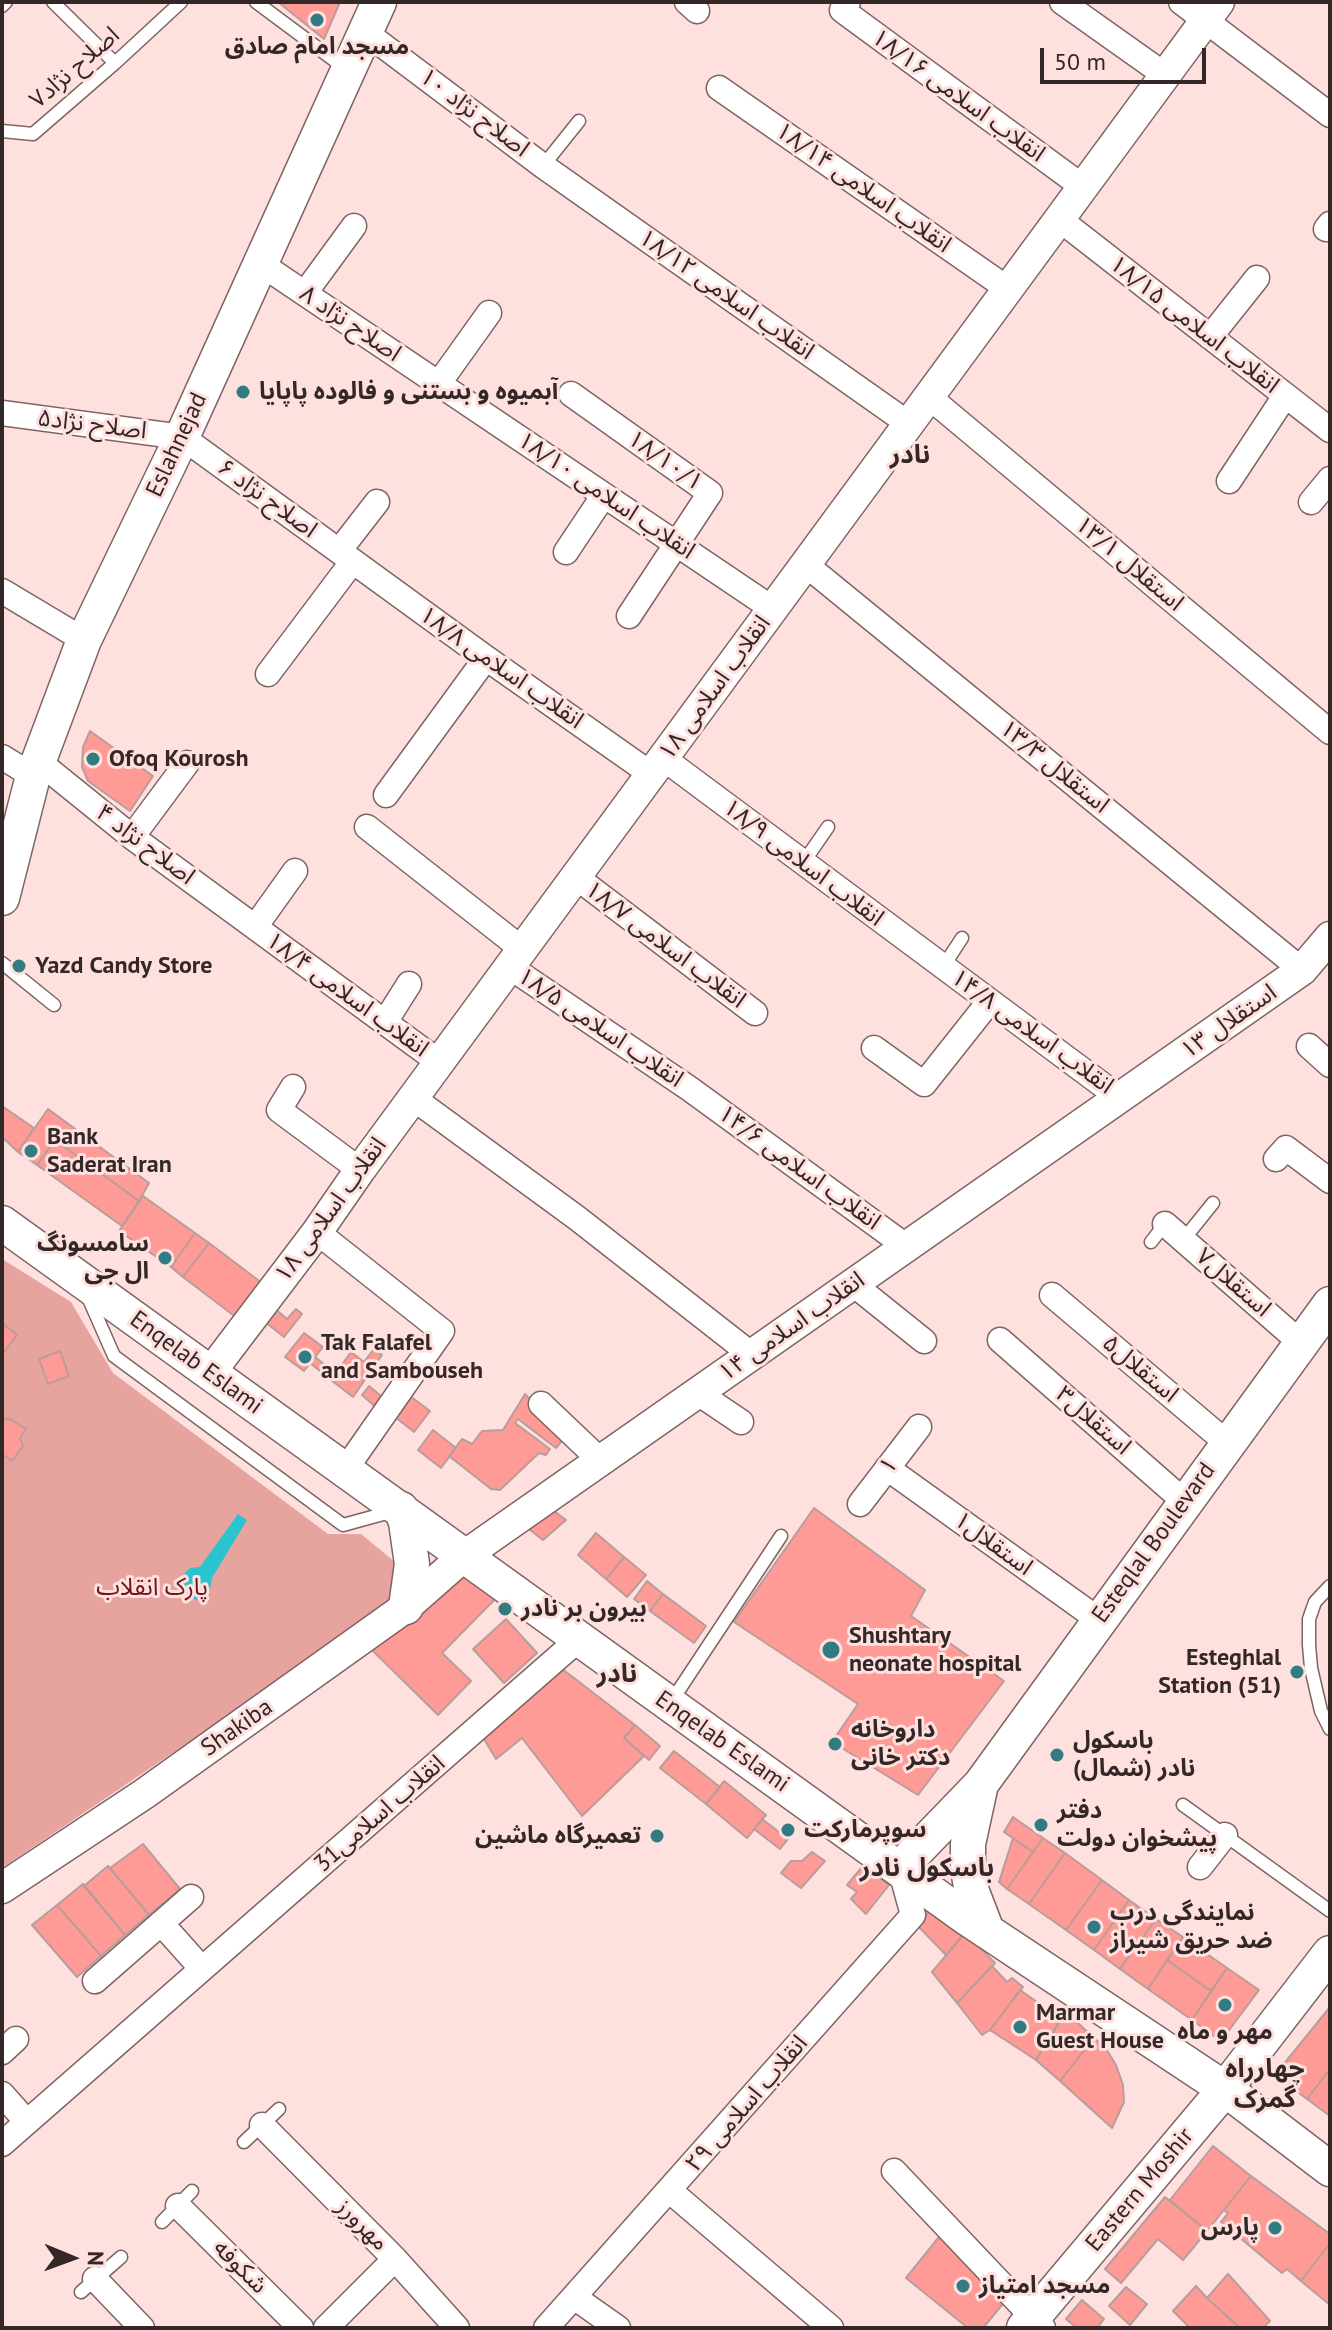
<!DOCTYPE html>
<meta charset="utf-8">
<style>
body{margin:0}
#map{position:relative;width:1332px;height:2330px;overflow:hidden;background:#fee0de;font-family:"PT Sans",sans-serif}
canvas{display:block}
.frame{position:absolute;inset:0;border:4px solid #332827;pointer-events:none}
.north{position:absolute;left:32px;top:2218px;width:80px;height:80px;-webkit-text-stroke:6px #fee0de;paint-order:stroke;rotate:91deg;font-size:22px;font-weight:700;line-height:32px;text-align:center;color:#332827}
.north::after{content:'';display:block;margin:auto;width:28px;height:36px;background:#332827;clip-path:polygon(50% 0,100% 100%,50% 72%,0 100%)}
.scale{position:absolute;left:1040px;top:48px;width:166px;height:36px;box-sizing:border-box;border:4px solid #332827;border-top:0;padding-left:10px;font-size:24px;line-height:28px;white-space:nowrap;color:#332827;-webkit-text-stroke:6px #fee0de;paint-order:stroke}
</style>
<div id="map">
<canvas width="1332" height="2330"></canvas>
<div class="frame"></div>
<div class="north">N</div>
<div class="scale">50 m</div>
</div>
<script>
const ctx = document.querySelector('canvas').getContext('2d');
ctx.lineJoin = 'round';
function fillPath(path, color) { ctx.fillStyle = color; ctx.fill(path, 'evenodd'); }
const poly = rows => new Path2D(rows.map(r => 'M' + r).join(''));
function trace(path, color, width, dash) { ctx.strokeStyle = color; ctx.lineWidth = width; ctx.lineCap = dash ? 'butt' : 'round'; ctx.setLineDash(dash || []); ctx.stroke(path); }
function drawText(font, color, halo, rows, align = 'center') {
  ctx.font = font + ' "PT Sans","Noto Sans Arabic",sans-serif'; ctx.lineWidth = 6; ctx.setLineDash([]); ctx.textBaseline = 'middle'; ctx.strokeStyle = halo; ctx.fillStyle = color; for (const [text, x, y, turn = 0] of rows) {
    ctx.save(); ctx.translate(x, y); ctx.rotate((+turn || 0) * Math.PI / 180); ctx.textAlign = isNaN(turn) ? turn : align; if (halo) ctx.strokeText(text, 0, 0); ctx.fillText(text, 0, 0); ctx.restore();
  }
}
fillPath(poly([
 [2,1259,71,1302,113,1373,328,1534,361,1534,395,1562,395,1603,2,1868]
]), '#e7a39e');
fillPath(poly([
 [238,1514,247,1520,212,1578,209,1594,199,1600,189,1598,180,1586,182,1576,190,1568,200,1567]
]), '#2ac3d0');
const building = poly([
 [278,2,340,2,324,39,278,2],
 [90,731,153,776,130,811,88,781,82,767,83,747,90,731],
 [2,1106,34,1128,18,1152,2,1137,2,1106],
 [48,1109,149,1183,139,1201,55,1140,37,1165,18,1152,48,1109],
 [55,1140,139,1201,122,1226,37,1165,55,1140],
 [143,1196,195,1233,171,1267,119,1231,143,1196],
 [195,1233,209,1243,183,1277,171,1267,195,1233],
 [209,1243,262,1283,237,1318,183,1277,209,1243],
 [274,1308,287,1319,296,1309,302,1314,284,1337,264,1321,274,1308],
 [2,1323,17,1335,2,1355,2,1323],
 [304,1333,323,1347,304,1371,285,1357,304,1333],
 [374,1349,382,1355,353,1397,331,1380,351,1352,364,1362,374,1349],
 [60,1351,69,1376,48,1384,39,1359,60,1351],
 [315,1357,335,1373,331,1380,310,1363,315,1357],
 [369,1386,387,1401,379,1410,362,1395,369,1386],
 [406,1393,430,1411,414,1432,390,1413,406,1393],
 [525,1394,565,1437,556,1448,518,1419,515,1423,550,1449,546,1455,539,1453,500,1490,491,1489,449,1456,462,1439,472,1444,482,1431,503,1430,525,1394],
 [10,1419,26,1429,20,1438,23,1446,12,1461,2,1454,2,1420,10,1419],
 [433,1430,456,1448,441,1468,418,1450,433,1430],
 [545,1504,566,1520,543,1540,521,1523,545,1504],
 [814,1508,925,1590,911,1616,1004,1681,918,1795,832,1742,858,1704,734,1622,814,1508],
 [596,1533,624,1557,606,1579,578,1555,596,1533],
 [624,1557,646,1575,627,1597,606,1579,624,1557],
 [455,1571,505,1589,442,1653,471,1681,438,1715,370,1648,455,1571],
 [647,1581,663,1594,650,1611,634,1599,647,1581],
 [663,1594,706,1626,694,1643,650,1611,663,1594],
 [506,1619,537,1653,504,1683,473,1649,506,1619],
 [561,1668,635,1725,624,1738,644,1756,582,1816,522,1738,496,1759,484,1739,561,1668],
 [635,1725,660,1746,649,1760,624,1738,635,1725],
 [674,1751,720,1787,706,1804,660,1768,674,1751],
 [724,1781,766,1815,747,1838,706,1804,724,1781],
 [1013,1817,1043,1838,1033,1852,1004,1832,1013,1817],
 [762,1819,788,1839,780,1849,754,1829,762,1819],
 [1013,1838,1033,1852,1007,1889,999,1882,1013,1838],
 [1043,1838,1065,1853,1029,1904,1007,1889,1043,1838],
 [143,1844,180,1889,149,1915,110,1868,143,1844],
 [812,1852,825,1861,801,1888,781,1873,791,1861,802,1861,812,1852],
 [1065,1853,1102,1880,1066,1930,1029,1904,1065,1853],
 [108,1866,149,1915,125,1935,84,1886,108,1866],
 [863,1866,889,1885,866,1914,851,1899,857,1892,847,1885,863,1866],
 [1102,1880,1129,1900,1094,1950,1066,1930,1102,1880],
 [83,1884,125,1935,101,1956,57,1905,83,1884],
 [1129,1900,1156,1919,1120,1969,1094,1950,1129,1900],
 [57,1905,101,1956,77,1977,32,1925,57,1905],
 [931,1909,962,1936,946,1955,917,1925,931,1909],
 [1156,1919,1183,1937,1148,1989,1120,1969,1156,1919],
 [965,1933,995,1963,957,2003,932,1972,965,1933],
 [1183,1937,1227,1968,1211,1991,1167,1960,1183,1937],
 [1167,1960,1211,1991,1192,2020,1148,1989,1167,1960],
 [992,1966,1007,1982,1012,1978,1023,1987,990,2030,982,2035,957,2003,992,1966],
 [1227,1968,1259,1990,1227,2033,1214,2036,1192,2020,1227,1968],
 [1020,1990,1061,2019,1036,2060,990,2030,1020,1990],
 [1330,2007,1330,2069,1307,2099,1285,2083,1283,2065,1330,2007],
 [1066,2012,1094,2038,1060,2081,1036,2060,1066,2012],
 [1094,2038,1105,2047,1116,2065,1123,2085,1124,2102,1112,2128,1060,2081,1094,2038],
 [1330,2069,1330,2116,1307,2099,1330,2069],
 [1213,2146,1251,2176,1207,2231,1170,2200,1213,2146],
 [1251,2176,1330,2234,1330,2243,1301,2281,1287,2269,1282,2273,1221,2222,1228,2213,1224,2210,1251,2176],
 [1165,2197,1207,2231,1183,2260,1158,2239,1121,2283,1105,2269,1165,2197],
 [947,2227,1011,2294,983,2328,968,2328,906,2278,947,2227],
 [1330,2243,1330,2305,1301,2281,1330,2243],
 [1228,2274,1270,2321,1263,2328,1240,2328,1207,2298,1228,2274],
 [1196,2286,1207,2298,1240,2328,1190,2328,1173,2311,1196,2286],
 [1126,2287,1147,2304,1130,2325,1109,2306,1126,2287],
 [1082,2300,1104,2319,1097,2328,1077,2328,1066,2319,1082,2300]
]);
fillPath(building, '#ff9b96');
trace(building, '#b89d9a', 2);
const service = poly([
 [53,2,115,63],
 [256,2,346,69],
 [2,6,6,2],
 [2,131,33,134,115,63,181,2],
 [543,166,579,121],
 [803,863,828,827],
 [2,963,54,1005],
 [943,967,962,938],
 [1184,1239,1213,1203],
 [1151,1242,1165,1224],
 [88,1297,114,1356,343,1525,394,1511],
 [1330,1586,1315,1602,1309,1619,1309,1645,1311,1668,1321,1711,1330,1729],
 [671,1702,781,1536],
 [1183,1805,1330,1911],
 [244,2142,279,2109],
 [162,2222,192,2191],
 [81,2292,121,2257]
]);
const minor = poly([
 [687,2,697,11],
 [848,2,842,10,1083,187],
 [1062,2,1165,75],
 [1181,2,1330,115],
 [365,32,543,166,909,424],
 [719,88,1008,289],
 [1059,219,1330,430],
 [1326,229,1330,224],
 [261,264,773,609],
 [305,293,354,226],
 [1210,337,1257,278],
 [439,383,489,313],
 [571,394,710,493,629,616],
 [929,397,1330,732],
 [2,413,182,437,486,658,651,774],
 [1229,481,1285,396],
 [1311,502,1330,479],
 [339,551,377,502],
 [566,552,604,495],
 [805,564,1302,970],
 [2,591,84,640],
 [268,674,353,561],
 [2,757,33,776],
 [663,758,1120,1098],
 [38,761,132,837,439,1062],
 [386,795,486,658],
 [367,827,522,949],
 [132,837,187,763],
 [576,877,755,1013],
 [255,927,295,871],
 [510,967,690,1089,907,1247],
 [385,1022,409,984],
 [1309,1046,1330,1065],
 [874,1048,924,1084,989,1002],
 [293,1087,279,1110,360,1170],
 [413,1098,577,1218,752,1355],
 [1276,1159,1286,1148,1330,1181],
 [1165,1224,1301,1343],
 [317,1232,442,1331,345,1470],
 [853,1284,924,1341],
 [1052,1295,1227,1443],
 [1000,1340,1185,1502],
 [698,1393,741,1422],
 [541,1404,601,1461],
 [887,1468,1099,1620],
 [860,1504,919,1427],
 [1200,1867,1225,1835],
 [161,1923,202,1969],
 [95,1981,191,1897],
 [2,2052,16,2039],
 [2,2094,27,2122],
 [262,2125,395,2259,457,2328],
 [2,2144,579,1639],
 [894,2171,1043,2328],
 [670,2191,831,2328],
 [178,2206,301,2328],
 [95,2279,142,2328],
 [574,2297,618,2328],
 [326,2328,395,2259],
 [546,2328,913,1915,900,1868]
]);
const tertiary = poly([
 [210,1373,317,1232,360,1170,1219,2],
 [2,1888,144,1794,406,1607,464,1556,1302,970,1330,937]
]);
const secondary = poly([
 [2,898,33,776,84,640,182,437,379,2],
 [2,1223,964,1916,1225,2089,1330,2169],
 [401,1509,406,1522,412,1564,406,1607],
 [981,1784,968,1844,968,1870,972,1892,987,1931],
 [900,1868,981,1784,1330,1304],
 [1024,2328,1225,2089,1330,1953]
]);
trace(service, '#7e6563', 15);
trace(minor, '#7e6563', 27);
trace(tertiary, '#7e6563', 33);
trace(secondary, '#7e6563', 37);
trace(service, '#fff', 12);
trace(minor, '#fff', 24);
trace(tertiary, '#fff', 30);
trace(secondary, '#fff', 34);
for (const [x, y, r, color] of [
 [317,20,8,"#327b82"],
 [243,392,8,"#327b82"],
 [93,759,8,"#327b82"],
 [19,966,8,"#327b82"],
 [31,1151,8,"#327b82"],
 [165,1258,8,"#327b82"],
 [305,1357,8,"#327b82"],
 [505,1609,8,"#327b82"],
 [831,1650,10,"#327b82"],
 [1297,1672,8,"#327b82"],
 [835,1744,8,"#327b82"],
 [1057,1755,8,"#327b82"],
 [1041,1825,8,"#327b82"],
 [788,1830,8,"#327b82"],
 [657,1836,8,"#327b82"],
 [1094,1927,8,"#327b82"],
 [1225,2005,8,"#327b82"],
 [1020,2027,8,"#327b82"],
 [1275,2228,8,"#327b82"],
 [963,2286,8,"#327b82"]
]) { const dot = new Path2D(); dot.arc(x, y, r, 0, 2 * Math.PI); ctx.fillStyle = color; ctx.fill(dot); trace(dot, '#fee0de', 3); }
drawText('bold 24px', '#332827', '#fee0de', [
 ["مسجد امام صادق",317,47,"center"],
 ["آبمیوه و بستنی و فالوده پاپایا",259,392],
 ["Ofoq Kourosh",109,759],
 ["Yazd Candy Store",35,966],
 ["Bank",47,1137],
 ["Saderat Iran",47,1165],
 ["سامسونگ",149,1244,"right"],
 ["ال جی",149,1272,"right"],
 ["Tak Falafel",321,1343],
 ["and Sambouseh",321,1371],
 ["بیرون بر نادر",521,1609],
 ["Shushtary",849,1636],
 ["neonate hospital",849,1664],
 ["Esteghlal",1281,1658,"right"],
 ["Station (51)",1281,1686,"right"],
 ["داروخانه",851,1730],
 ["دکتر خانی",851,1758],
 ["باسکول",1073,1741],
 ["نادر (شمال)",1073,1769],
 ["دفتر",1057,1811],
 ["پیشخوان دولت",1057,1839],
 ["سوپرمارکت",804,1830],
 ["تعمیرگاه ماشین",641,1836,"right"],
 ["نمایندگی درب",1110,1913],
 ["ضد حریق شیراز",1110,1941],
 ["Marmar",1036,2013],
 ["Guest House",1036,2041],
 ["مهر و ماه",1225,2032,"center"],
 ["پارس",1259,2228,"right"],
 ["مسجد امتیاز",979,2286]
], 'left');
drawText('24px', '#332827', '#fee0de', [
 ["اصلاح نژاد۷",75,68,-41],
 ["۱۸/۱۶ انقلاب اسلامی",958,96,36],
 ["۱۰ اصلاح نژاد",474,113,37],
 ["۱۸/۱۴ انقلاب اسلامی",863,188,35],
 ["۱۸/۱۲ انقلاب اسلامی",726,295,35],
 ["۸ اصلاح نژاد",350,324,34],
 ["۱۸/۱۵ انقلاب اسلامی",1194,325,38],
 ["اصلاح نژاد۵",92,425,7],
 ["Eslahnejad",177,445,-65],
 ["۱۸/۱۰/۱",665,461,35],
 ["۱۸/۱۰ انقلاب اسلامی",606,496,34],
 ["۶ اصلاح نژاد",267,499,36],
 ["۱۳/۱ استقلال",1129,564,40],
 ["۱۸/۸ انقلاب اسلامی",501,668,35],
 ["۱۸ انقلاب اسلامی",715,688,-54],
 ["۱۳/۳ استقلال",1054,767,39],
 ["۴ اصلاح نژاد",145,845,37],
 ["۱۸/۹ انقلاب اسلامی",803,863,37],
 ["۱۸/۷ انقلاب اسلامی",665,945,37],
 ["۱۸/۴ انقلاب اسلامی",347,995,36],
 ["۱۳ استقلال",1229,1022,-35],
 ["۱۸/۵ انقلاب اسلامی",600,1028,34],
 ["۱۴/۸ انقلاب اسلامی",1032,1032,36],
 ["۱۴/۶ انقلاب اسلامی",799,1168,36],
 ["۱۸ انقلاب اسلامی",331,1210,-54],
 ["استقلال۷",1233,1283,41],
 ["۱۴ انقلاب اسلامی",792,1327,-35],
 ["Enqelab Eslami",196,1363,36],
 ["استقلال۵",1140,1369,40],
 ["استقلال۳",1093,1421,41],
 ["۱",889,1466,-53],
 ["Esteqlal Boulevard",1154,1543,-54],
 ["استقلال۱",993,1544,36],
 ["Shakiba",237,1728,-35],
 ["Enqelab Eslami",722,1742,35],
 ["31انقلاب اسلامی",380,1814,-41],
 ["انقلاب اسلامی ۲۹",747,2104,-49],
 ["Eastern Moshir",1140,2190,-50],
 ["مهرورز",362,2225,45],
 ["شکوفه",240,2267,45]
]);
drawText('24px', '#6b1419', '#fee0de', [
 ["پارک انقلاب",152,1588]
]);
drawText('bold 26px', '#332827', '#fee0de', [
 ["نادر",910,456],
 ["نادر",617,1675],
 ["باسکول نادر",927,1869],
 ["چهارراه",1265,2070],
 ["گمرک",1265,2100]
]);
</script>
